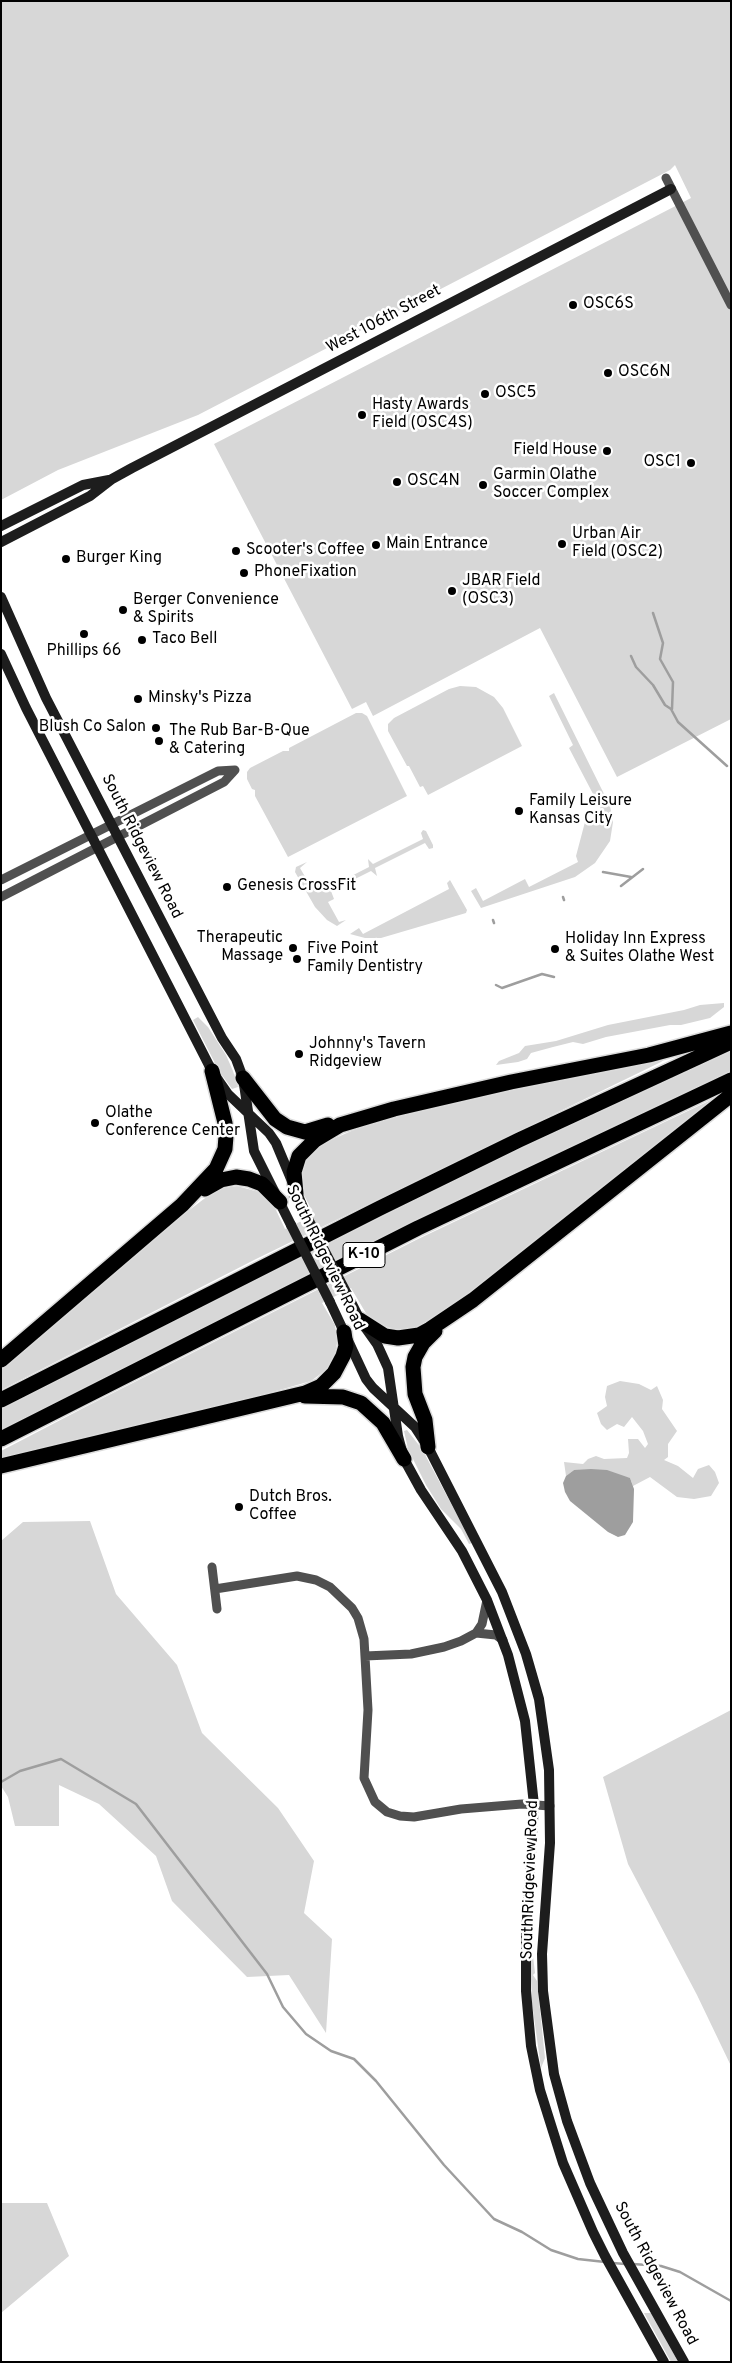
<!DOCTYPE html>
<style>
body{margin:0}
#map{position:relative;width:732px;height:2363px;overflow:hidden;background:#fff;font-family:Overpass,sans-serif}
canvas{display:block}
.frame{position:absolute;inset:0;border:2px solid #000;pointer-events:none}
</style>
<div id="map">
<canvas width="732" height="2363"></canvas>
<div class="frame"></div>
</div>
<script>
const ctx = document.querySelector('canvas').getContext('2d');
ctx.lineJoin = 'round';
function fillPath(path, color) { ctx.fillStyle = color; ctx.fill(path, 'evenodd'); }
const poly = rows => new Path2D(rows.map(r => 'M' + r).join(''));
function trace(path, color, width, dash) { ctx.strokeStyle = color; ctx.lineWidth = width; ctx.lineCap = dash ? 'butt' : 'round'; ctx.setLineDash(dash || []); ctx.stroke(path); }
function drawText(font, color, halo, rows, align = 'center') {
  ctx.font = font + ' Overpass,sans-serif'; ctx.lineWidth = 5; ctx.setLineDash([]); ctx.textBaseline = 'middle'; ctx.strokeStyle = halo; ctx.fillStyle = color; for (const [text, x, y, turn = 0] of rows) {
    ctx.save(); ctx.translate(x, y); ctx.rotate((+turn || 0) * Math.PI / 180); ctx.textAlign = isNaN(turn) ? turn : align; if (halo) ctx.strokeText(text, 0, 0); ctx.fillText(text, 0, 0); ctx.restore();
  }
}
fillPath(poly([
 [1,1,731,1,731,719,617,777,540,628,373,716,366,702,352,709,214,444,691,198,675,165,670,170,198,415,58,470,1,500],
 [460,686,476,687,494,697,503,708,522,746,428,795,423,786,420,787,409,766,407,766,388,731,388,724,394,718,449,689],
 [554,693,610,806,613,822,610,841,595,863,575,877,481,908,471,891,476,888,483,901,525,879,529,887,578,862,576,856,585,822,603,813,569,748,573,745,549,696],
 [356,713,362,713,367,716,407,796,288,857,255,796,255,790,252,789,247,779,247,772,250,768,283,751,289,751,289,748],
 [423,830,426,831,433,845,433,848,429,849,425,843,375,868,377,876,371,871,331,891,334,899,328,902,339,922,346,920,337,926,327,920,315,907,295,872,296,867,307,862,300,868,311,887,319,885,322,891,369,867,368,859,373,864,423,839,421,833],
 [450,880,467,910,466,913,381,938,365,938,350,934,359,928,363,934,449,889,447,883],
 [724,1003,724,1007,710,1018,681,1025,670,1025,606,1037,583,1044,573,1042,553,1047,531,1053,527,1059,518,1062,496,1065,499,1061,519,1053,525,1046,556,1041,608,1025,684,1010,700,1005],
 [198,1017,208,1027,226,1055,233,1071,238,1087,232,1089,219,1071,193,1020],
 [731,1050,731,1072,411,1224,1,1431,1,1409,468,1173],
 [666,1058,661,1062,254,1260,1,1390,1,1366,142,1246,217,1189,237,1186,259,1192,275,1208,285,1229,314,1215,303,1193,301,1173,309,1154,324,1143,365,1125,544,1079],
 [711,1100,713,1104,472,1294,421,1327,397,1330,375,1323,367,1315,351,1288,322,1303,335,1325,337,1343,335,1354,327,1369,311,1381,146,1428,1,1461,1,1451,91,1404,418,1239],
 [620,1381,639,1384,651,1390,657,1386,663,1400,662,1409,677,1431,668,1444,668,1457,664,1460,678,1466,693,1478,698,1469,709,1465,715,1472,719,1483,711,1496,694,1499,677,1497,650,1477,633,1486,630,1478,574,1470,566,1476,564,1462,583,1464,588,1459,596,1456,604,1459,627,1458,629,1453,628,1439,638,1439,645,1448,648,1444,643,1431,632,1417,624,1427,617,1424,607,1430,601,1424,597,1413,607,1406,605,1397,607,1386],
 [407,1430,422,1449,472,1543,469,1544,461,1529,441,1509,426,1485,408,1449,404,1431],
 [90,1521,116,1594,177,1665,202,1733,278,1808,314,1861,304,1913,332,1939,326,2033,289,1975,247,1977,172,1901,156,1856,99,1804,59,1785,59,1826,15,1826,8,1797,1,1786,1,1541,23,1522],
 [731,1710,731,2066,697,1995,628,1864,603,1777],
 [530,1956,533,1956,535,1973,533,1975,537,1981,545,2058,541,2068,532,2003],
 [1,2203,47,2203,69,2256,1,2313],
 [644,2313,652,2313,678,2362,671,2362]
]), '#d7d7d7');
fillPath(poly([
 [591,1469,607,1470,630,1478,634,1489,633,1522,625,1535,618,1537,608,1532,570,1501,565,1492,563,1483,566,1476,574,1470]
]), '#9e9e9e');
trace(poly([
 [653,613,663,643,660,659,673,682,672,709],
 [631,656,636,667,653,685,665,705,671,709,678,722,727,766],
 [603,872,631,877],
 [621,886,643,869],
 [563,897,564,900],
 [493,920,494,923],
 [496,985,502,988,542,974,554,977],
 [1,1782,20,1771,61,1759,136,1804,267,1974,283,2007,306,2034,331,2051,354,2059,376,2081,444,2165,494,2219,522,2232,551,2250,578,2259,605,2262],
 [613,2263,625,2264],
 [633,2264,661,2266,680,2272,731,2301]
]), '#9e9e9e', 2.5);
const highway = poly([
 [243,1078,275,1119,287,1127,305,1132,328,1125],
 [205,1189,221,1180,236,1177,249,1179,262,1184,280,1202],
 [296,1194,294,1172,299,1156,315,1140,340,1125,394,1109,511,1082,649,1055,731,1033],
 [360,1320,385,1336,398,1338,419,1335,430,1329,473,1300,731,1095],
 [1,1360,182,1205,216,1169,225,1149,226,1136,225,1123,212,1071],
 [305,1396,343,1397,361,1403,383,1423,404,1459],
 [1,1400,380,1208,519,1140,731,1042],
 [1,1439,418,1228,731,1080],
 [428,1447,425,1420,415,1394,413,1367,415,1357,423,1343,435,1331],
 [1,1466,305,1393,321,1386,334,1373,343,1356,346,1346,344,1332]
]);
trace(highway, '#dbdbdb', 18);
trace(poly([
 [666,178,731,305],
 [1,880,218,771,235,770],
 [1,897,224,782,235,770],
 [212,1567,217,1609],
 [215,1589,297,1576,316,1580,330,1587,352,1608,358,1618,364,1639,368,1710,364,1778,375,1802,387,1812,400,1816,414,1817,461,1809,522,1804,550,1806],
 [476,1633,496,1635,503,1640],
 [365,1656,411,1654,444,1647,461,1641,476,1633,482,1624,487,1600]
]), '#505050', 9);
trace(poly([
 [1,526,83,485,109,480],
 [1,542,90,496,112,479,132,468,671,189],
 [1,597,46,698,222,1038,236,1059,243,1078,254,1151,291,1225],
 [1,654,26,708,212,1071,228,1094,269,1133,276,1143,307,1217],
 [347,1294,360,1320,377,1344,388,1368,398,1436,404,1459,421,1490,462,1551,487,1600,508,1655,525,1721,534,1805,526,1935,526,1991,531,2046,540,2090,563,2163,593,2232,605,2256,664,2362],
 [330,1302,366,1379,373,1388,415,1427,428,1447,502,1592,526,1654,539,1699,549,1770,550,1843,542,1954,543,1991,554,2074,567,2121,590,2183,623,2253,684,2362]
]), '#1d1d1d', 10);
trace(highway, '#000', 15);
trace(poly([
 [307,1217,347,1294],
 [291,1225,330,1302]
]), '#1d1d1d', 10);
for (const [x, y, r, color] of [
 [573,305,5,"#000"],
 [608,373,5,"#000"],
 [485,394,5,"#000"],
 [362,415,5,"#000"],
 [607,451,5,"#000"],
 [691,463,5,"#000"],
 [397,482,5,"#000"],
 [483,485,5,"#000"],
 [562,544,5,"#000"],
 [376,545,5,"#000"],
 [236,551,5,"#000"],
 [66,559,5,"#000"],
 [244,573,5,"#000"],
 [452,591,5,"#000"],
 [123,610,5,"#000"],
 [84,634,5,"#000"],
 [142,640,5,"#000"],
 [138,699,5,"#000"],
 [156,728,5,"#000"],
 [159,741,5,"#000"],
 [519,811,5,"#000"],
 [227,887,5,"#000"],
 [293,948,5,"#000"],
 [555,949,5,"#000"],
 [297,959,5,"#000"],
 [299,1054,5,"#000"],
 [95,1123,5,"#000"],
 [239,1507,5,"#000"]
]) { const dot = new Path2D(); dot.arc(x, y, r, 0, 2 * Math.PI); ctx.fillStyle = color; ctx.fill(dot); trace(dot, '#fff', 2); }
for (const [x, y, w] of [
 [364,1255,42]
]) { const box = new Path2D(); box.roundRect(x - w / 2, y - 12.5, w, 25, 4); ctx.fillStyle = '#fff'; ctx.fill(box); trace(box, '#000', 1); }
drawText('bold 15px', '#000', null, [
 ["K-10",364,1255]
]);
drawText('16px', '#000', '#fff', [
 ["OSC6S",583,305],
 ["OSC6N",618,373],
 ["OSC5",495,394],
 ["Hasty Awards",372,406],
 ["Field (OSC4S)",372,424],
 ["Field House",597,451,"right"],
 ["OSC1",681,463,"right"],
 ["Garmin Olathe",493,476],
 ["Soccer Complex",493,494],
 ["OSC4N",407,482],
 ["Urban Air",572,535],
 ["Field (OSC2)",572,553],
 ["Main Entrance",386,545],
 ["Scooter's Coffee",246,551],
 ["Burger King",76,559],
 ["PhoneFixation",254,573],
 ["JBAR Field",462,582],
 ["(OSC3)",462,600],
 ["Berger Convenience",133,601],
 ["& Spirits",133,619],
 ["Taco Bell",152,640],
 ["Phillips 66",84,652,"center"],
 ["Minsky's Pizza",148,699],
 ["Blush Co Salon",146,728,"right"],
 ["The Rub Bar-B-Que",169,732],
 ["& Catering",169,750],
 ["Family Leisure",529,802],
 ["Kansas City",529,820],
 ["Genesis CrossFit",237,887],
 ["Therapeutic",283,939,"right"],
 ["Massage",283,957,"right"],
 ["Holiday Inn Express",565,940],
 ["& Suites Olathe West",565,958],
 ["Five Point",307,950],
 ["Family Dentistry",307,968],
 ["Johnny's Tavern",309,1045],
 ["Ridgeview",309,1063],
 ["Olathe",105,1114],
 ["Conference Center",105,1132],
 ["Dutch Bros.",249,1498],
 ["Coffee",249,1516]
], 'left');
drawText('16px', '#000', '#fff', [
 ["West 106th Street",384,320,-28],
 ["South Ridgeview Road",141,847,63],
 ["South Ridgeview Road",324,1258,64],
 ["South Ridgeview Road",531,1880,-88],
 ["South Ridgeview Road",655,2274,62]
]);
</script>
